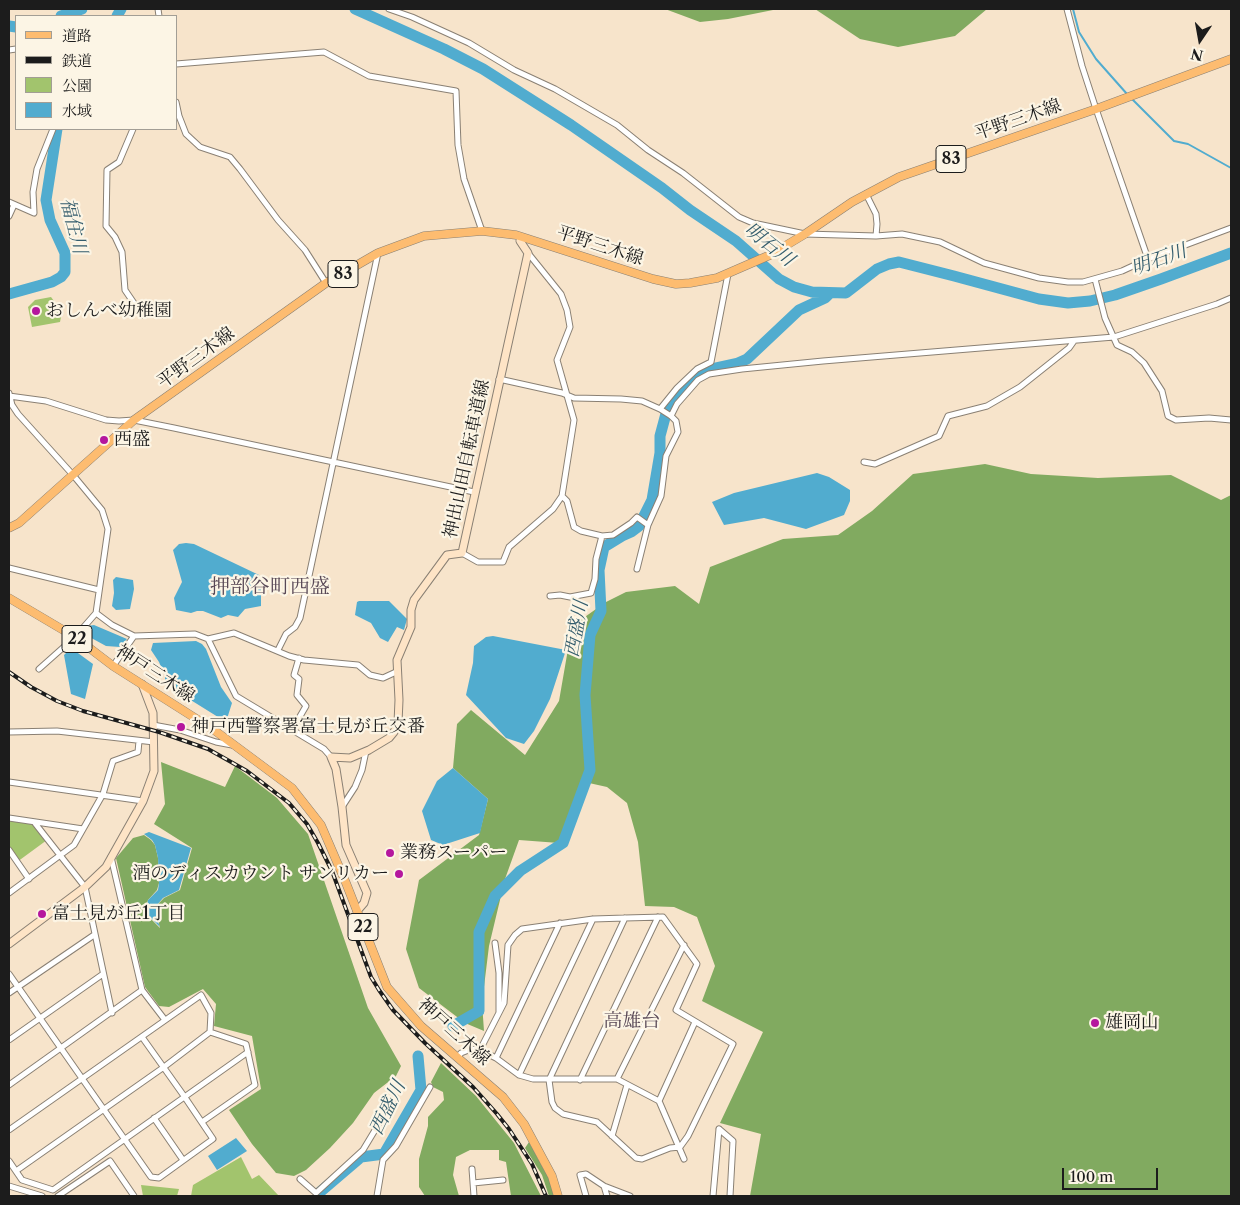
<!DOCTYPE html>
<meta charset="utf-8">
<style>
body{margin:0}
#map{position:relative;width:1240px;height:1205px;overflow:hidden;background:#f7e4cb;font-family:"Libre Caslon Text","Noto Serif JP",serif}
canvas{display:block}
.frame{position:absolute;inset:0;border:10px solid #1c1c1c;pointer-events:none}
.legend{position:absolute;left:15px;top:15px;width:162px;height:115px;box-sizing:border-box;background:#fcf5e5;border:1px solid #a29e95;margin:0;padding:6px 9px;list-style:none;font-size:15px;color:#1c1c1c}
.legend li{display:flex;align-items:center;gap:10px;height:25px}
.legend b{width:25px;border:1px solid #a29e95}
.north{position:absolute;left:1175px;top:15px;width:50px;height:50px;-webkit-text-stroke:4px #fcf5e5;paint-order:stroke;rotate:192deg;font-size:14px;font-weight:700;line-height:20px;text-align:center;color:#1c1c1c}
.north::after{content:'';display:block;margin:auto;width:18px;height:22px;background:#1c1c1c;clip-path:polygon(50% 0,100% 100%,50% 72%,0 100%)}
.scale{position:absolute;left:1062px;top:1168px;width:96px;height:22px;box-sizing:border-box;border:2px solid #1c1c1c;border-top:0;padding-left:6px;font-size:15px;line-height:18px;white-space:nowrap;color:#1c1c1c;-webkit-text-stroke:4px #fcf5e5;paint-order:stroke}
</style>
<div id="map">
<canvas width="1240" height="1205"></canvas>
<div class="frame"></div>
<ul class="legend">
<li><b style="height:6px;background:#fdbc70"></b>道路</li>
<li><b style="height:6px;background:#1c1c1c"></b>鉄道</li>
<li><b style="height:14px;background:#a2c46d"></b>公園</li>
<li><b style="height:14px;background:#51accf"></b>水域</li>
</ul>
<div class="north">N</div>
<div class="scale">100 m</div>
</div>
<script>
const ctx = document.querySelector('canvas').getContext('2d');
ctx.lineJoin = 'round';
function fillPath(path, color) { ctx.fillStyle = color; ctx.fill(path, 'evenodd'); }
const poly = rows => new Path2D(rows.map(r => 'M' + r).join(''));
function trace(path, color, width, dash) { ctx.strokeStyle = color; ctx.lineWidth = width; ctx.lineCap = dash ? 'butt' : 'round'; ctx.setLineDash(dash || []); ctx.stroke(path); }
function drawText(font, color, halo, rows, align = 'center') {
  ctx.font = font + ' "Libre Caslon Text","Noto Serif JP",serif'; ctx.lineWidth = 4.5; ctx.setLineDash([]); ctx.textBaseline = 'middle'; ctx.strokeStyle = halo; ctx.fillStyle = color; for (const [text, x, y, turn = 0] of rows) {
    ctx.save(); ctx.translate(x, y); ctx.rotate((+turn || 0) * Math.PI / 180); ctx.textAlign = isNaN(turn) ? turn : align; if (halo) ctx.strokeText(text, 0, 0); ctx.fillText(text, 0, 0); ctx.restore();
  }
}
fillPath(poly([
 [51,297,57,305,61,317,60,322,32,327,28,307,35,300],
 [9,818,34,822,47,840,17,862,9,850],
 [241,1157,252,1179,259,1175,279,1196,191,1196,193,1185],
 [141,1185,179,1189,177,1196,143,1196]
]), '#a2c46d');
fillPath(poly([
 [665,9,790,9,773,10,728,19,700,22],
 [815,9,987,9,955,36,898,47,860,39],
 [985,464,1031,474,1098,478,1171,475,1221,500,1231,495,1231,1196,750,1196,761,1134,720,1123,763,1032,702,1001,715,966,697,917,674,907,645,906,638,842,627,803,607,787,589,783,559,843,519,840,505,879,489,946,482,1003,484,1031,465,1023,419,988,406,949,419,880,479,835,488,799,453,768,457,724,471,710,525,755,559,701,572,626,606,602,626,592,675,586,699,604,710,567,783,539,838,535,872,511,913,474],
 [161,762,225,787,235,766,277,798,308,834,368,1008,401,1066,396,1076,374,1093,353,1123,330,1148,306,1170,294,1176,276,1173,252,1144,229,1110,261,1089,252,1036,214,1026,216,1004,203,989,169,1007,159,1006,145,987,116,858,133,838,144,835,151,840,155,845,158,858,159,883,157,890,148,900,145,910,146,914,160,928,156,912,157,905,164,898,180,890,192,848,154,824,165,804],
 [441,1063,476,1096,514,1143,541,1196,511,1196,506,1162,499,1160,499,1150,470,1150,456,1157,453,1175,459,1196,425,1196,419,1187,419,1159,428,1126,428,1117,444,1100,443,1092,433,1087,431,1082],
 [529,1142,549,1179,554,1196,549,1196,542,1175,525,1148]
]), '#81aa60');
fillPath(poly([
 [817,473,829,477,850,490,850,501,844,515,806,529,764,518,724,525,712,502,734,493],
 [186,543,194,544,259,575,261,582,261,606,245,609,238,617,228,615,221,618,203,611,197,611,191,613,176,610,174,598,182,582,173,550,179,544],
 [116,577,133,580,134,589,130,609,116,610,112,606,114,593,113,580],
 [359,601,389,601,407,619,404,630,397,627,388,642,380,638,371,623,355,615,357,602],
 [94,625,127,639,120,647,106,646,84,634,84,630,88,626],
 [493,636,566,650,550,699,534,731,524,744,506,738,466,695,473,663,474,646,486,637],
 [196,641,202,644,206,649,221,687,232,703,226,722,165,684,165,676,159,662,151,650,153,643],
 [71,648,93,664,85,699,71,694,64,655],
 [453,768,488,799,480,833,443,845,431,840,422,811,437,781],
 [149,832,191,848,179,890,163,898,157,905,156,917,160,927,147,914,146,910,148,900,158,890,159,883,158,858,155,845,152,840,144,834],
 [236,1138,247,1151,217,1170,208,1156]
]), '#51accf');
trace(poly([
 [1073,9,1079,32,1096,59,1127,94],
 [1132,99,1174,141,1188,144,1231,168]
]), '#51accf', 2);
trace(poly([
 [355,9,444,49,483,69,571,125,662,188,690,210,736,241,779,279,794,287,812,292,846,293,877,269,889,264,899,262,954,276,1039,299,1068,303,1090,301,1115,295,1161,279,1231,253],
 [61,16,82,9],
 [117,16,121,9],
 [9,26,16,27],
 [9,294,52,282,61,277,65,272,65,253,50,220,46,200,57,129],
 [453,1026,479,1011,479,932,495,896,520,871,563,843,590,770,585,695,590,635,601,611,599,570,604,547,622,536,631,532,639,526,652,500,660,453,660,436,667,410,679,393,695,376,706,370,738,363,747,359,799,310,825,298,830,293],
 [319,1196,320,1192,361,1157,384,1154,421,1090,418,1056]
]), '#51accf', 11);
const street = poly([
 [158,9,159,16],
 [389,9,412,17,469,43,514,70,555,89,617,125,648,150,683,173,739,217,753,223,805,234,876,236,902,234,940,242,984,263,1039,278,1068,282,1083,282,1122,271,1148,259,1231,228],
 [1067,9,1082,66,1096,109,1148,259],
 [9,50,16,49],
 [176,64,324,52,369,76,456,91,458,145,464,179,482,231],
 [176,102,179,116,186,134,200,147,230,157,240,169,278,220,305,250,326,283],
 [133,129,119,162,107,170,106,226,115,237,122,252,125,290,142,315],
 [866,194,876,214,877,224,876,236],
 [9,202,34,213,33,192,37,169,53,129],
 [9,216,14,205],
 [1095,279,1105,318,1117,345,1132,352,1144,363,1162,391,1168,416,1176,420,1209,418,1231,420],
 [499,379,562,393,574,398,621,399,642,401,660,409,671,416,676,421,678,432,666,456,661,496,648,525,637,569],
 [9,393,12,405,18,414,73,475,102,510,108,529,96,613,112,625,134,636],
 [9,396,46,401,106,420,119,421,134,420,174,428,474,492],
 [660,409,677,388,697,369,711,362,728,274],
 [671,416,677,404,698,380,709,374,742,369,823,361,1114,337,1217,304,1231,298],
 [864,462,875,464,939,436,948,416,987,406,1020,387,1069,348,1074,341],
 [562,496,567,501,574,527,581,531,602,536,613,535,631,523,637,517,648,525],
 [462,553,478,562,503,562,509,547,553,509,562,496,574,420,557,360,570,327,567,310,561,294,528,253],
 [9,568,99,590],
 [550,596,560,595,570,597,591,593,595,579,596,559,602,536],
 [208,639,234,633,289,656,304,660,358,665,370,675,383,678,396,672],
 [278,650,286,634,295,627,300,618,378,253],
 [113,666,134,636,195,634,208,639,236,696,324,749,331,757],
 [39,669,75,637,96,613],
 [153,725,180,730,216,742,232,745],
 [292,730,306,706,297,695,299,679,294,675,299,658],
 [9,732,57,731,154,742],
 [9,782,143,801],
 [342,807,355,787,362,770,366,751],
 [9,818,83,829],
 [34,822,85,887,112,1013],
 [9,850,29,879],
 [111,857,142,990,165,1020],
 [9,893,74,845,103,794,113,761,138,752,139,741],
 [495,943,499,973,499,1012],
 [9,974,151,1177,159,1178,213,1139,184,1096,142,1037],
 [9,993,94,935],
 [9,1040,103,974],
 [480,1050,504,1003,508,945,515,935,522,929,593,919,625,918,663,917,697,964,676,1010,733,1044,688,1136,680,1147,670,1148,642,1159,636,1158,597,1122,563,1114,555,1108,552,1102,549,1080,625,918],
 [458,1057,461,1053,471,1049,480,1050,496,1058,519,1075,533,1079,617,1079,659,1101,684,1159],
 [496,1058,560,923],
 [519,1075,593,919],
 [617,1079,684,945],
 [580,1080,658,917],
 [9,1085,142,990],
 [659,1101,695,1022],
 [154,1118,183,1160],
 [719,1129,733,1141,730,1196],
 [9,1130,201,995,211,1013,210,1032,246,1044,255,1085,202,1122],
 [612,1136,627,1085],
 [9,1161,22,1180,53,1190,248,1052],
 [472,1169,474,1196],
 [16,1171,164,1067,210,1032],
 [300,1179,316,1193,363,1150,395,1097],
 [473,1183,503,1180],
 [9,1186,42,1196],
 [604,1186,607,1196],
 [58,1196,110,1161,134,1196],
 [377,1196,383,1160,396,1146,430,1087],
 [586,1196,580,1175,586,1174,604,1186,630,1196],
 [713,1196,719,1129]
]);
const secondary = poly([
 [357,911,364,903,367,893,346,845,342,807,336,769,331,757,350,758,369,750,389,738,394,732,398,723,399,700,397,660,411,627,411,610,414,600,447,555,462,553,528,253,520,241],
 [9,944,85,887,106,867,143,801,154,771,153,713,142,684]
]);
const primary = poly([
 [9,528,19,523,134,420,326,283,378,253,424,236,482,231,516,235,653,279,676,284,690,283,717,278,770,255,805,234,852,202,899,177,1096,109,1231,59],
 [9,598,75,637,113,666,214,730,292,788,321,825,346,883,387,987,421,1026,503,1097,524,1124,552,1176,558,1196]
]);
trace(street, '#8a8074', 7);
trace(secondary, '#8a8074', 9);
trace(primary, '#8a8074', 9);
trace(street, '#fff', 5);
trace(secondary, '#fee4c6', 7);
trace(primary, '#fdbc70', 8);
const rail = poly([
 [9,672,31,687,57,701,83,711,159,732,208,749,247,771,289,803,307,824,318,843,332,871,371,977,379,990,393,1010,425,1043,473,1087,497,1114,509,1129,532,1164,546,1196]
]);
trace(rail, '#1c1c1c', 4);
trace(rail, '#fcf5e5', 2, [5.5]);
for (const [x, y, r, color] of [
 [36,311,5,"#b5179e"],
 [104,440,5,"#b5179e"],
 [181,727,5,"#b5179e"],
 [390,853,5,"#b5179e"],
 [399,874,5,"#b5179e"],
 [42,914,5,"#b5179e"],
 [1095,1023,5,"#b5179e"]
]) { const dot = new Path2D(); dot.arc(x, y, r, 0, 2 * Math.PI); ctx.fillStyle = color; ctx.fill(dot); trace(dot, '#fcf5e5', 2); }
for (const [x, y, w] of [
 [951,159,30],
 [343,274,30],
 [77,639,30],
 [363,927,30]
]) { const box = new Path2D(); box.roundRect(x - w / 2, y - 13.5, w, 27, 4); ctx.fillStyle = '#fcf5e5'; ctx.fill(box); trace(box, '#1c1c1c', 1); }
drawText('bold 16px', '#1c1c1c', null, [
 ["83",951,159],
 ["83",343,274],
 ["22",77,639],
 ["22",363,927]
]);
drawText('18px', '#1c1c1c', '#fcf5e5', [
 ["平野三木線",1018,120,-19],
 ["平野三木線",600,246,18],
 ["平野三木線",196,358,-36],
 ["神出山田自転車道線",467,459,-78],
 ["神戸三木線",155,674,33],
 ["神戸三木線",454,1032,42]
]);
drawText('18px', '#1c1c1c', '#fcf5e5', [
 ["おしんべ幼稚園",46,311],
 ["西盛",114,440],
 ["神戸西警察署富士見が丘交番",191,727],
 ["業務スーパー",400,853],
 ["酒のディスカウント サンリカー",389,874,"right"],
 ["富士見が丘1丁目",52,914],
 ["雄岡山",1105,1023]
], 'left');
drawText('italic 19px', '#345d6d', '#fcf5e5', [
 ["福住川",73,226,76],
 ["明石川",769,245,38],
 ["明石川",1159,260,-20],
 ["西盛川",577,629,-80],
 ["西盛川",388,1108,-64]
]);
drawText('19px', '#584856', '#fcf5e5', [
 ["高雄台",632,1022]
]);
drawText('20px', '#584856', '#fcf5e5', [
 ["押部谷町西盛",270,587]
]);
</script>
